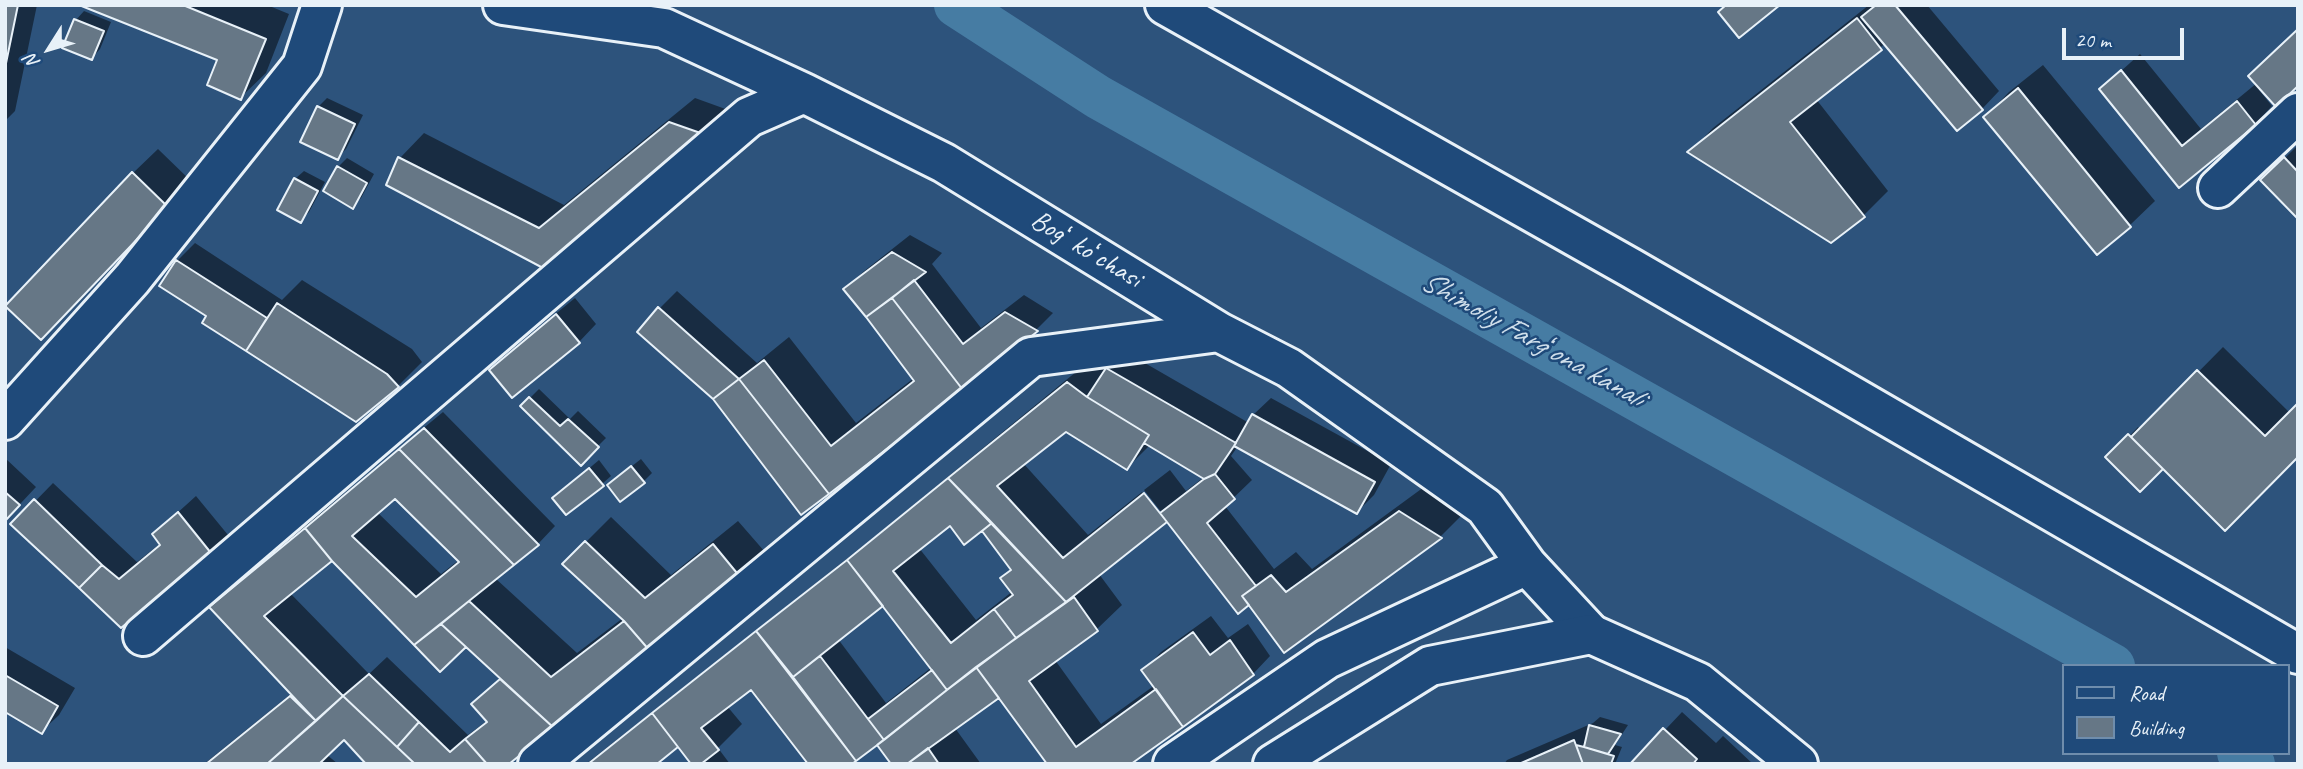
<!DOCTYPE html>
<meta charset="utf-8">
<style>
body{margin:0}
#map{position:relative;width:2303px;height:769px;overflow:hidden;background:#2d537c;font-family:Caveat,sans-serif}
canvas{display:block}
.frame{position:absolute;inset:0;border:7px solid #e8f1f8;pointer-events:none}
.legend{position:absolute;left:2062px;top:664px;width:228px;height:91px;box-sizing:border-box;background:#1f4a7a;border:2px solid #6f8dac;margin:0;padding:9px 12px;list-style:none;font-size:21px;color:#e8f1f8}
.legend li{display:flex;align-items:center;gap:14px;height:35px}
.legend b{width:35px;border:2px solid #6f8dac}
.north{position:absolute;left:14px;top:14px;width:70px;height:70px;-webkit-text-stroke:5px #1f4a7a;paint-order:stroke;rotate:233deg;font-size:19px;font-weight:700;line-height:28px;text-align:center;color:#e8f1f8}
.north::after{content:'';display:block;margin:auto;width:24px;height:32px;background:#e8f1f8;clip-path:polygon(50% 0,100% 100%,50% 72%,0 100%)}
.scale{position:absolute;left:2062px;top:28px;width:122px;height:32px;box-sizing:border-box;border:4px solid #e8f1f8;border-top:0;padding-left:9px;font-size:21px;line-height:24px;white-space:nowrap;color:#e8f1f8;-webkit-text-stroke:5px #1f4a7a;paint-order:stroke}
</style>
<div id="map">
<canvas width="2303" height="769"></canvas>
<div class="frame"></div>
<ul class="legend">
<li><b style="height:9px;background:#1f4a7a"></b>Road</li>
<li><b style="height:19px;background:#667786"></b>Building</li>
</ul>
<div class="north">N</div>
<div class="scale">20 m</div>
</div>
<script>
const ctx = document.querySelector('canvas').getContext('2d');
ctx.lineJoin = 'round';
function fillPath(path, color) { ctx.fillStyle = color; ctx.fill(path, 'evenodd'); }
const poly = rows => new Path2D(rows.map(r => 'M' + r).join(''));
function trace(path, color, width, dash) { ctx.strokeStyle = color; ctx.lineWidth = width; ctx.lineCap = dash ? 'butt' : 'round'; ctx.setLineDash(dash || []); ctx.stroke(path); }
function drawText(font, color, halo, rows, align = 'center') {
  ctx.font = font + ' Caveat,sans-serif'; ctx.lineWidth = 5; ctx.setLineDash([]); ctx.textBaseline = 'middle'; ctx.strokeStyle = halo; ctx.fillStyle = color; for (const [text, x, y, turn = 0] of rows) {
    ctx.save(); ctx.translate(x, y); ctx.rotate((+turn || 0) * Math.PI / 180); ctx.textAlign = isNaN(turn) ? turn : align; if (halo) ctx.strokeText(text, 0, 0); ctx.fillText(text, 0, 0); ctx.restore();
  }
}
fillPath(poly([
 [5,5,37,5,15,111,5,121],
 [84,5,267,5,289,14,266,73,241,97,219,59],
 [1869,5,1927,5,1999,91,1982,109,1886,43,1816,99,1888,191,1864,215,1690,152,1713,128],
 [84,11,111,22,100,49,92,58,76,20],
 [2140,54,2201,129,2257,83,2261,88,2259,90,2272,106,2255,124,2179,186,2101,89],
 [2043,65,2155,201,2130,225,2097,253,1985,117,2009,92],
 [327,98,363,115,346,149,337,158,318,107],
 [695,98,731,111,543,266,388,184,400,158,424,133,564,205],
 [2298,145,2298,217,2263,180],
 [158,149,191,181,66,313,133,173],
 [347,158,374,174,361,198,352,206,338,167],
 [304,171,325,182,309,212,300,221,295,179],
 [910,235,942,253,932,264,981,328,1024,295,1053,313,1036,330,828,493,659,309,677,291,757,363,789,337,856,423,914,378,873,312,846,289,863,272],
 [195,243,282,300,302,280,412,349,422,362,398,386,356,420,205,323,209,316,177,261],
 [575,298,596,324,579,342,491,370,509,352],
 [2223,347,2290,413,2298,455,2163,467,2140,490,2108,458,2138,427,2141,430],
 [1124,351,1249,423,1253,415,1271,398,1391,464,1374,495,1357,512,1238,446,1231,456,1252,480,1225,506,1274,569,1296,552,1312,569,1424,487,1464,513,1440,537,1285,650,1250,603,1167,520,1099,574,1122,605,1097,629,1055,660,1101,724,1155,685,1144,670,1161,652,1211,616,1228,638,1248,624,1270,656,1253,674,1049,764,999,695,955,728,981,764,893,764,877,742,854,760,856,764,810,764,751,688,727,706,742,724,718,748,730,764,693,764,679,745,654,764,586,764,867,543,1093,358,1107,369],
 [1065,429,1127,468,1150,445,1204,477,1186,491,1170,470,1144,490,1162,513,1160,516,1142,492,1088,535,1023,463],
 [990,523,1012,568,1003,578,1013,591,976,620,919,548,951,524],
 [883,604,932,667,886,703,838,639],
 [539,389,570,419,578,411,606,438,581,463,522,406],
 [443,412,555,526,538,544,495,578,577,653,623,618,564,564,611,517,671,575,738,521,765,552,740,577,506,764,369,764,344,737,326,754,338,764,204,764,292,693,212,607,236,583],
 [395,497,459,560,441,574,377,512],
 [333,558,440,670,466,645,501,677,473,704,488,720,468,735,387,657,369,674,290,593],
 [5,458,36,487,5,520],
 [641,459,652,473,644,481,618,477],
 [599,460,611,476,602,484,554,498],
 [53,483,137,562,161,543,154,534,196,496,228,535,210,552,121,626,13,524],
 [5,647,75,688,59,715,41,732,5,710],
 [1682,712,1716,743,1723,736,1753,764,1633,764],
 [1600,717,1628,725,1615,745,1622,747,1615,764,1504,764,1507,760,1593,723]
]), '#0007');
trace(poly([
 [956,5,1098,97,2113,666],
 [2239,753,2253,764]
]), '#467ca3', 44);
const building = poly([
 [5,5,18,5,5,68,5,5],
 [79,5,183,5,266,39,241,100,207,85,217,60,79,5],
 [1726,5,1780,5,1739,38,1718,12,1726,5],
 [1876,5,1895,5,1983,110,1957,131,1861,17,1876,5],
 [1857,18,1882,50,1790,122,1865,217,1831,243,1687,152,1857,18],
 [74,19,104,31,92,60,62,48,74,19],
 [2298,29,2298,86,2276,107,2248,76,2298,29],
 [2121,70,2182,146,2237,101,2256,125,2179,188,2099,89,2121,70],
 [2018,88,2131,227,2097,255,1983,117,2018,88],
 [317,106,355,124,338,160,300,142,317,106],
 [669,122,709,136,543,268,386,185,398,157,539,228,669,122],
 [2284,157,2298,172,2298,219,2260,180,2284,157],
 [337,166,367,183,353,209,323,191,337,166],
 [132,172,168,207,41,340,5,306,132,172],
 [294,178,318,191,301,223,277,210,294,178],
 [892,252,926,272,866,317,843,289,892,252],
 [176,260,267,318,246,351,202,323,206,316,159,286,176,260],
 [914,280,963,344,1005,312,1038,331,963,390,892,298,914,280],
 [892,298,963,390,829,494,739,379,764,360,831,446,914,381,866,317,892,298],
 [277,303,387,374,399,387,356,422,246,351,277,303],
 [658,307,739,379,713,399,637,332,658,307],
 [556,314,580,343,512,398,489,370,556,314],
 [1106,368,1236,443,1215,474,1204,479,1144,443,1149,435,1087,397,1106,368],
 [2197,370,2265,436,2298,403,2298,457,2225,531,2131,437,2197,370],
 [739,379,829,494,801,515,713,399,739,379],
 [1067,382,1087,397,1149,435,1127,470,1066,432,997,486,1063,558,1144,493,1167,522,1066,602,948,478,1067,382],
 [529,397,560,426,568,419,599,447,581,466,520,406,529,397],
 [1252,414,1375,482,1357,514,1234,446,1252,414],
 [424,428,539,545,514,565,399,449,424,428],
 [2128,434,2163,469,2140,492,2105,457,2128,434],
 [399,449,514,565,414,645,332,561,305,528,399,449],
 [395,499,459,562,416,597,352,536,395,499],
 [631,466,645,483,620,502,607,485,631,466],
 [589,468,604,486,566,515,552,498,589,468],
 [1215,474,1235,499,1207,523,1256,586,1242,596,1249,605,1238,614,1160,513,1204,479,1215,474],
 [948,478,992,523,964,545,950,526,893,571,951,643,994,609,1016,638,947,690,847,560,948,478],
 [5,492,20,505,5,521,5,492],
 [34,499,102,565,79,588,10,524,34,499],
 [1399,511,1442,538,1284,653,1242,596,1271,575,1286,592,1399,511],
 [178,512,211,553,121,628,79,588,102,565,119,579,160,545,152,534,178,512],
 [992,523,1066,602,1016,638,994,609,1013,595,1000,578,1011,570,982,531,992,523],
 [305,528,332,561,264,616,343,696,316,721,209,607,305,528],
 [585,541,645,598,713,544,741,578,650,651,624,621,562,564,585,541],
 [847,560,883,606,793,677,756,631,847,560],
 [1074,597,1098,631,1029,681,1076,747,1156,689,1183,727,1131,764,1047,764,976,667,1074,597],
 [469,601,551,677,624,621,650,651,554,728,441,624,469,601],
 [441,624,466,647,440,672,414,645,441,624],
 [756,631,856,761,852,764,808,764,751,690,701,728,719,750,701,764,691,764,652,713,756,631],
 [1193,632,1210,655,1230,640,1254,675,1183,727,1141,670,1193,632],
 [820,656,884,740,856,761,793,677,820,656],
 [976,667,999,698,907,764,891,764,877,745,976,667],
 [932,670,947,690,884,740,868,719,932,670],
 [369,674,419,722,397,747,343,696,369,674],
 [5,675,58,706,42,734,5,712,5,675],
 [500,679,554,728,509,764,487,764,465,739,487,722,471,704,500,679],
 [290,696,316,721,267,764,206,764,290,696],
 [343,696,415,764,366,764,344,740,319,764,267,764,343,696],
 [652,713,678,747,657,764,588,764,652,713],
 [419,722,450,752,465,739,487,764,415,764,397,747,419,722],
 [1589,725,1621,734,1608,754,1584,747,1589,725],
 [1663,728,1697,759,1693,764,1630,764,1663,728],
 [1574,740,1583,764,1519,764,1574,740],
 [1576,745,1584,747,1614,756,1611,764,1583,764,1576,745],
 [928,748,939,764,907,764,928,748]
]);
fillPath(building, '#667786');
trace(building, '#e8f1f8', 2);
const minor = poly([
 [503,5,664,28,804,93,944,163,1219,332,1289,368,1485,507,1527,565,1591,634],
 [1165,5,1631,268,2298,654],
 [2218,188,2298,113],
 [5,420,132,279,302,66,322,5],
 [143,636,749,117,804,93],
 [538,764,1031,357,1219,332],
 [1173,764,1327,659,1527,565]
]);
const major = poly([
 [1273,764,1430,666,1591,634,1698,682,1798,764]
]);
trace(minor, '#e8f1f8', 44);
trace(major, '#e8f1f8', 44);
trace(minor, '#1f4a7a', 38);
trace(major, '#1f4a7a', 38);
drawText('28px', '#e8f1f8', '#1f4a7a', [
 ["Bogʻ koʻchasi",1086,250,31]
]);
drawText('italic 30px', '#d0dfeb', '#1f4a7a', [
 ["Shimoliy Fargʻona kanali",1532,340,29]
]);
</script>
